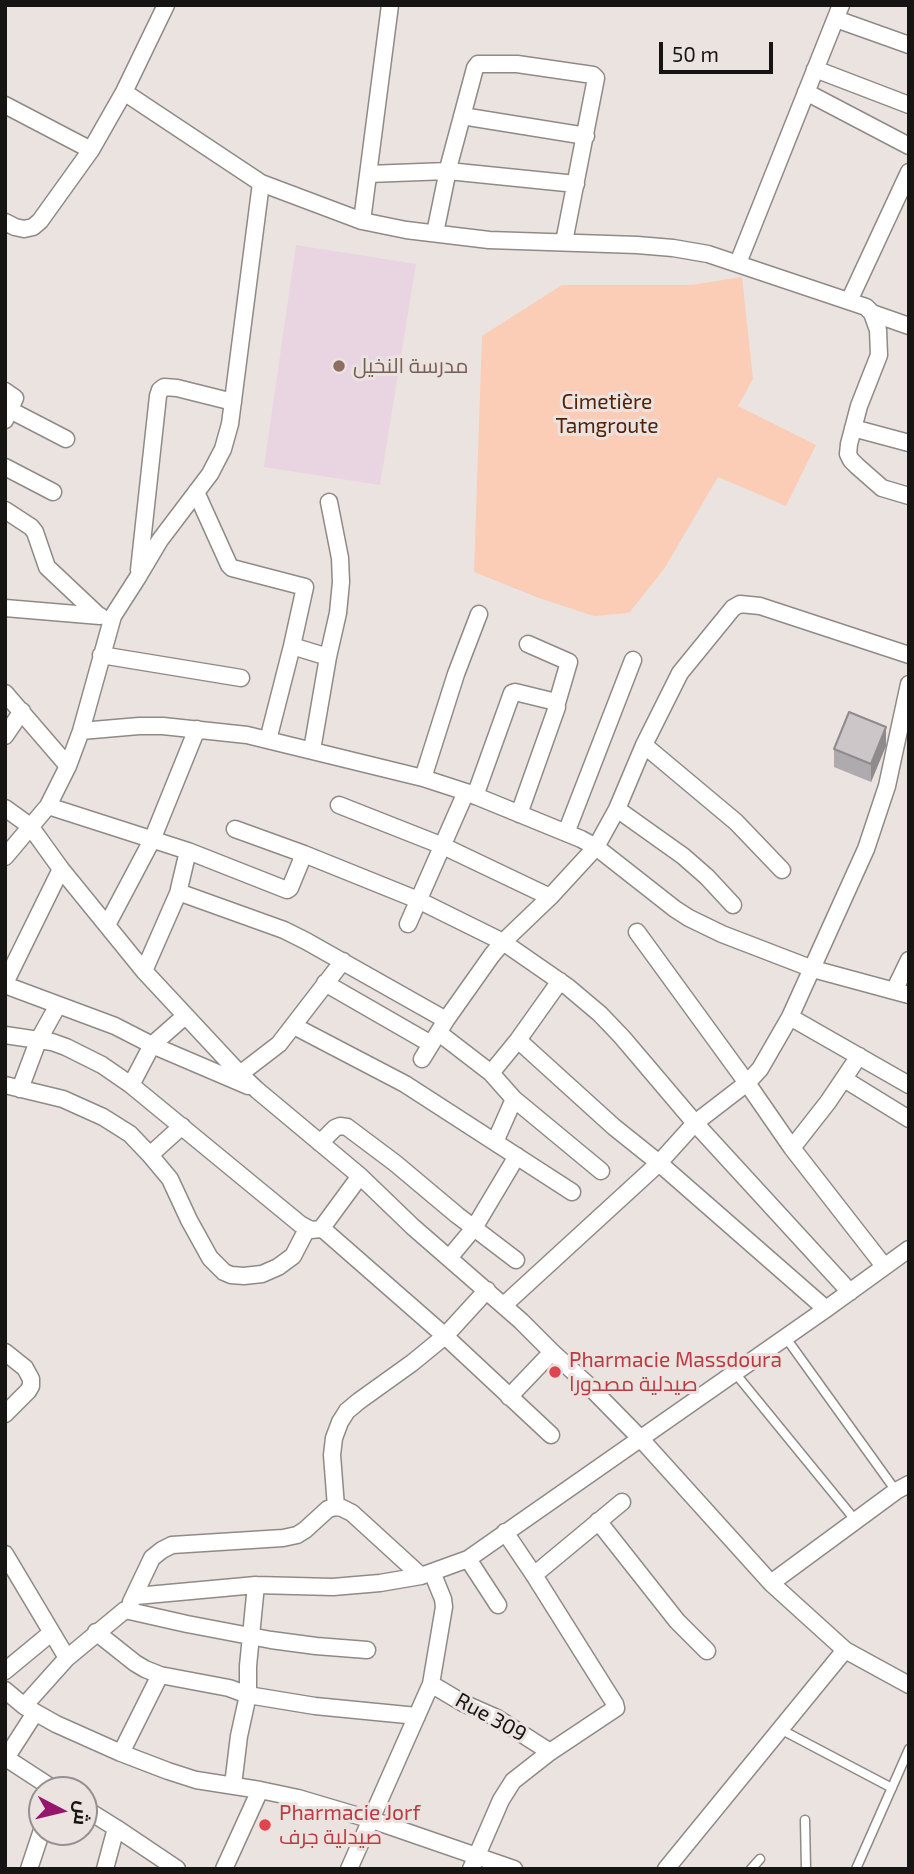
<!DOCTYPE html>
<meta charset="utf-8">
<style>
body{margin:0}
#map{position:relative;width:914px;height:1874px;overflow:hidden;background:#eae3e0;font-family:"Exo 2",Cairo,sans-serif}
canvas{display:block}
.frame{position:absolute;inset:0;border:7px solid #171514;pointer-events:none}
.north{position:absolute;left:28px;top:1776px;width:70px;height:70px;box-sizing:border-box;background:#eae3e0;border:2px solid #96918e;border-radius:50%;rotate:97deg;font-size:19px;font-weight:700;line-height:28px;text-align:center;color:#171514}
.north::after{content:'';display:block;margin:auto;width:24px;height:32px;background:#97166d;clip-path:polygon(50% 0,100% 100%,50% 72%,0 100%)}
.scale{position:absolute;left:659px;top:42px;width:114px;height:32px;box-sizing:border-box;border:4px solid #171514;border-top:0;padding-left:9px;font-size:21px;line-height:24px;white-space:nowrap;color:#171514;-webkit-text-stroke:5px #eae3e0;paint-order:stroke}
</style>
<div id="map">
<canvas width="914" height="1874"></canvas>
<div class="frame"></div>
<div class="north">ش</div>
<div class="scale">50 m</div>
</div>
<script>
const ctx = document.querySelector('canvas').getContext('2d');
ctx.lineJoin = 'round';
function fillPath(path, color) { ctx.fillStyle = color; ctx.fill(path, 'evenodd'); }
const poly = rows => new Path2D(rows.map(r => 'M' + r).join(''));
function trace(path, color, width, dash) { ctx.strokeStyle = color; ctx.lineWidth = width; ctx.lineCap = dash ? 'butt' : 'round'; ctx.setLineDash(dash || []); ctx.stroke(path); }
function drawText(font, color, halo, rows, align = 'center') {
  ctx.font = font + ' "Exo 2",Cairo,sans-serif'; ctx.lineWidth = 6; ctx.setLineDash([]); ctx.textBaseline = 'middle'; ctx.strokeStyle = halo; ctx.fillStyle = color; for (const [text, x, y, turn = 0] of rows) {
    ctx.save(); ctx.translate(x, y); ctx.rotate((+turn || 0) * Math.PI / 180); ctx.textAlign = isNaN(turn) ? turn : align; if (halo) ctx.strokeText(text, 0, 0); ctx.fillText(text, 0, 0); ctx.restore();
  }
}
fillPath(poly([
 [296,245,416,264,380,485,264,467]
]), '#e9d4e2');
fillPath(poly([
 [742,277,753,379,738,406,816,445,786,506,718,477,664,569,629,613,594,616,539,598,474,572,482,336,562,285,692,285]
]), '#fbccb6');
const lane = poly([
 [786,1338,896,1491],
 [735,1373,856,1521],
 [780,1729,892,1788],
 [805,1820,806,1869],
 [751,1869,760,1859],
 [856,1869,909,1749]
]);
const street = poly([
 [836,19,909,45],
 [815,69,909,105],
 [124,92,261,183,362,221,406,230,489,240,637,245,673,248,708,254,866,307,872,313,878,330,879,355,859,406,849,444,848,454,851,460,857,466,882,488,909,496],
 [806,92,909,146],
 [5,105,91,150],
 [462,116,586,136],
 [368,174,448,171,576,184],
 [362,221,390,5],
 [5,222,15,227,24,229,33,227,40,221,91,150,124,92,166,5],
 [435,233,449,165,475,68,478,64,517,64,593,75,596,78,564,242],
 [738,263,841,5],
 [849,301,909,172],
 [872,313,909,326],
 [5,391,15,398,5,420],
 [10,410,66,439],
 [853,428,909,443],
 [5,467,53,492],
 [196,492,229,565,232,568,305,587,292,646,328,657],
 [5,510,31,527,35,532,47,567,99,616],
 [139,570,158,396,160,390,164,387,177,388,233,402],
 [5,608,100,616],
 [528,644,569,662,557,703],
 [101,655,241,678],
 [5,693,68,766],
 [81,731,139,726,163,726,247,735,423,778,466,792,581,839,596,847,675,909,689,918,722,934,813,969,909,995],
 [5,736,22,711],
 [268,740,292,646],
 [644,745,736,822,782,870],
 [312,750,328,657,338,613,341,582,340,558,329,502],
 [423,778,456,674,479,614],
 [475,796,512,693,515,692,556,702,557,707,519,814],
 [339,805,443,846,550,897],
 [48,806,188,851,287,890,290,888,304,854],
 [5,808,30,826,61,869,144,971,240,1074,257,1090,360,1176,413,1227,521,1321,552,1352,588,1385,640,1438,771,1583,845,1650,909,1685],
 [617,809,683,856,707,877,733,905],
 [235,829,304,854,418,900,503,942,568,987,600,1014,622,1037,695,1123,850,1292],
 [566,833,633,660],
 [188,851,179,889,181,893,284,930,306,941,446,1020],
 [5,857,48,806,68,766,81,731,113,616,138,577,160,540,210,474,223,449,230,424,261,183],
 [408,924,466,792],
 [107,925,152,840,197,729],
 [637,932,747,1083,792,1148,884,1266],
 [144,971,179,891],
 [5,983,61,869],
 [325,983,431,1044],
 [5,985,115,1026,152,1045,248,1086],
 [894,991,909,960],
 [790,1017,909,1085],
 [294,1026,405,1084,572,1192],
 [439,1033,491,1073,518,1040,560,981],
 [5,1035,52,1042,66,1047,102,1065,131,1085,300,1224,311,1230,321,1229,325,1231,445,1336,551,1435],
 [518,1040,614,1127,659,1163,826,1309],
 [422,1059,446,1020,492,955,503,942,550,897,596,847,617,809,644,745,680,673,733,608,740,604,760,606,909,655],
 [491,1073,514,1099,601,1171],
 [240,1074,279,1044,343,961],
 [844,1079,909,1119],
 [5,1085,63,1099,103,1117,130,1134,150,1155,170,1179,189,1220,210,1258,224,1272,231,1275,244,1276,262,1274,278,1267,293,1256,307,1229],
 [131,1085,152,1045,185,1016],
 [20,1089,38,1041,58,1005],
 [495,1142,514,1099],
 [320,1143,335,1128,340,1126,347,1127,395,1163,457,1215,516,1260],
 [792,1148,828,1102,859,1056],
 [150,1155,182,1126],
 [321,1229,360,1176],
 [449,1258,474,1228,517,1156],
 [504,1305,659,1163,695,1123,747,1083,760,1069,790,1017,866,849,887,786,909,684],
 [5,1352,25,1368,31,1379,31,1386,28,1391,5,1414],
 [509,1397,552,1352],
 [336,1507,332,1455,334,1438,340,1422,347,1411,359,1401,412,1363,445,1336,487,1290],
 [598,1521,677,1621,707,1651],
 [5,1554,67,1658],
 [468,1559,498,1605],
 [534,1575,622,1502],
 [771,1583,896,1491,909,1484],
 [136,1596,256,1585,333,1587,380,1583,421,1576,468,1559,826,1309,909,1249],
 [131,1602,152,1558,162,1550,172,1545,283,1538,297,1535,305,1530,328,1509,336,1507,342,1508,352,1513,421,1576],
 [96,1632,135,1663,145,1669,160,1675,229,1688,248,1695,315,1706,417,1716],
 [5,1671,51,1633],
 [431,1684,463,1703,497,1718,550,1752],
 [5,1690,24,1706,56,1724,121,1753,168,1771,196,1780,260,1790,298,1798,372,1820,514,1869],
 [24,1706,67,1658,125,1610,187,1624,271,1640,316,1646,367,1650],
 [35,1713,6,1758,55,1790],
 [121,1753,160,1675],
 [233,1785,239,1736,248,1695,248,1666,256,1585],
 [84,1808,116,1828],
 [29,1869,42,1830],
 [105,1869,116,1828,177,1869],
 [224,1869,260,1790],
 [349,1869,431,1684,444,1607,443,1599,432,1572],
 [471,1869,501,1800,513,1781,550,1752,616,1708,615,1704,534,1575,505,1532],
 [666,1869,845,1650]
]);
trace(lane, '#908a87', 11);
trace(street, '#908a87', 19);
trace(lane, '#fff', 8);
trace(street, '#fff', 16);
fillPath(poly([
 [886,746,871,782,834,767,834,749]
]), '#afaaad');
fillPath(poly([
 [886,727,886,746,871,782,871,764]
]), '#8f8b8d');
const building = poly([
 [849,712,886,727,871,764,834,749,849,712]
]);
fillPath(building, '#ccc6c9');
trace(building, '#8f8b8d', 2);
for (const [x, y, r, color] of [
 [339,366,7,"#8d6e63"],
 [555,1372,7,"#e0444e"],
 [265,1825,7,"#e0444e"]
]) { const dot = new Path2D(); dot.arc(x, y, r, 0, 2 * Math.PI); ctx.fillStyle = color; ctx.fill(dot); trace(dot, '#eae3e0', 2.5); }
drawText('21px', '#785e54', '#eae3e0', [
 ["مدرسة النخيل",353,366]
], 'left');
drawText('21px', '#551f00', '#eae3e0', [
 ["Cimetière",607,402],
 ["Tamgroute",607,426]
]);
drawText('21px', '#be3a42', '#eae3e0', [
 ["Pharmacie Massdoura",569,1360],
 ["صيدلية مصدورا",569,1384],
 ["Pharmacie Jorf",279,1813],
 ["صيدلية جرف",279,1837]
], 'left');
drawText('21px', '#171514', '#eae3e0', [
 ["Rue 309",491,1717,29]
]);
</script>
